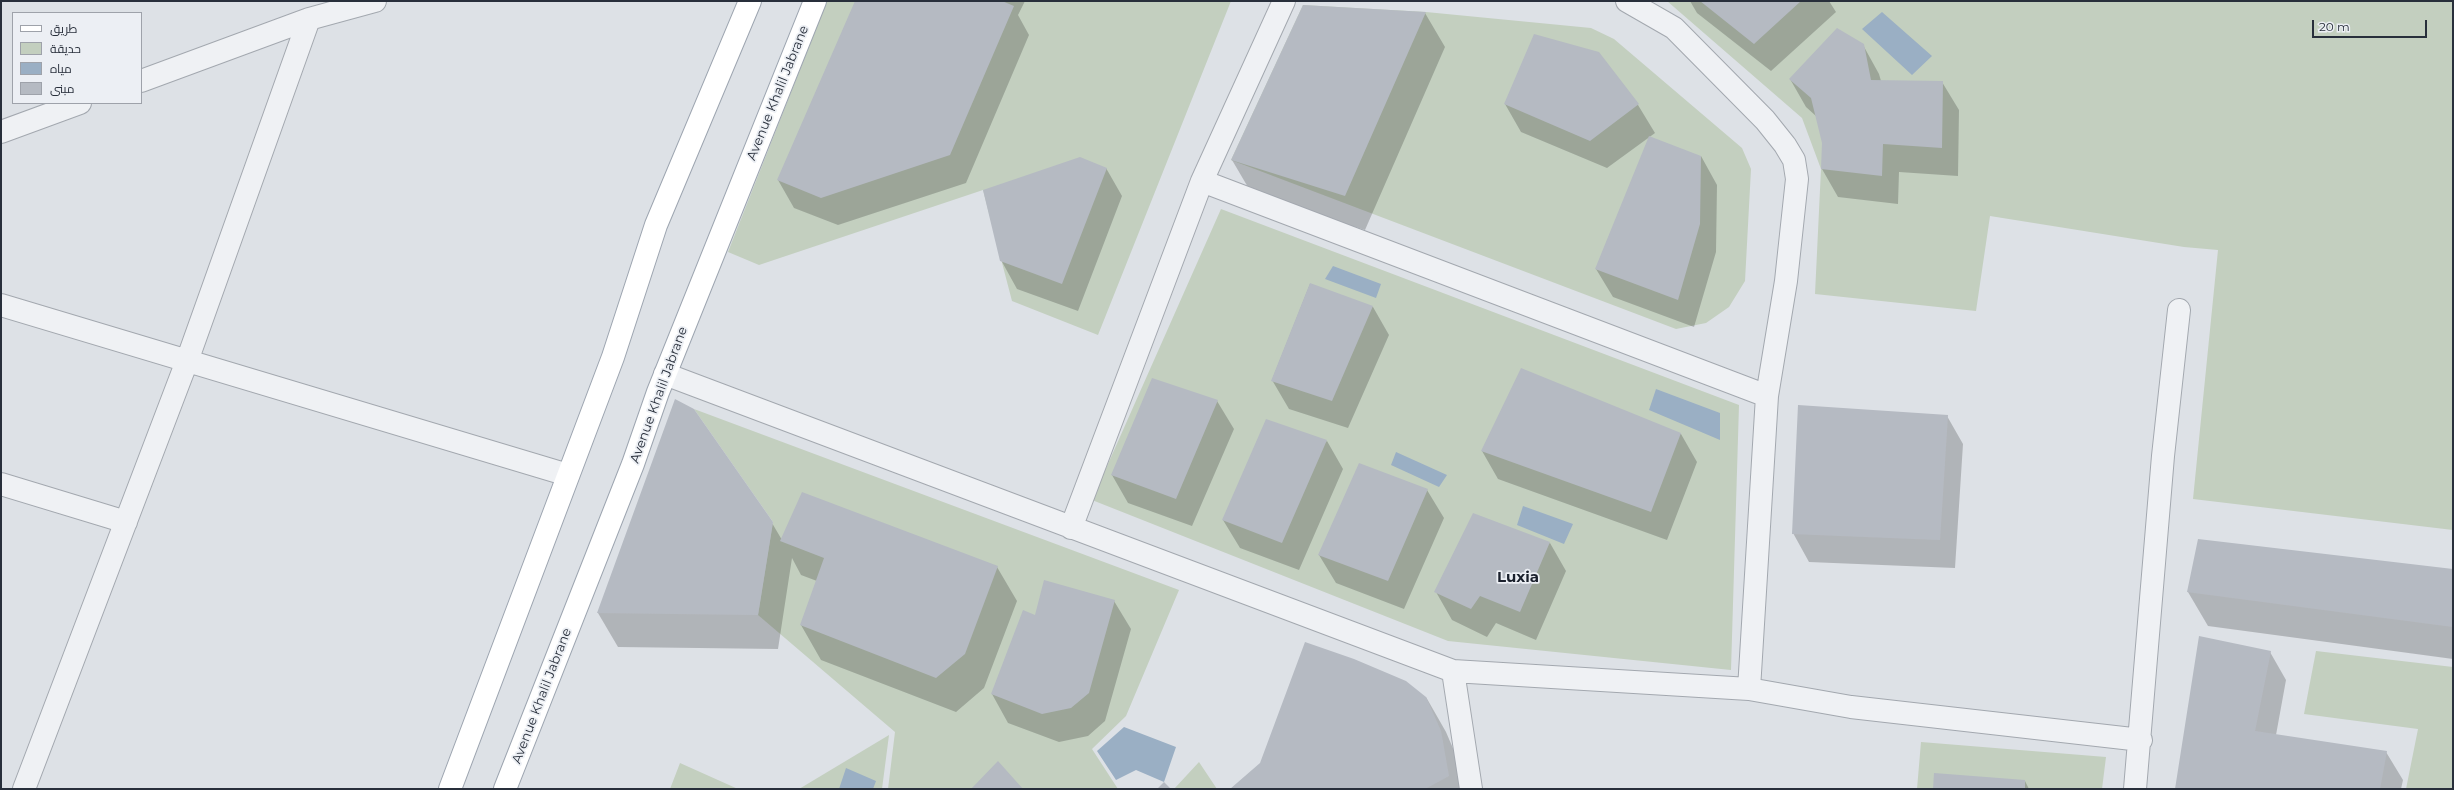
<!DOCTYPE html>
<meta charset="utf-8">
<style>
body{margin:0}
#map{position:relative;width:2454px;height:790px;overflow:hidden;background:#dde1e6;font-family:Montserrat,Cairo,sans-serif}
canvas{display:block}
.frame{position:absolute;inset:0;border:2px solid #282f3b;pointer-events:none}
.legend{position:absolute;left:12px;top:12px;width:130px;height:92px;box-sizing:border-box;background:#eceff4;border:1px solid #9ea2aa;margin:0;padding:5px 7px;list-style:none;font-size:12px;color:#282f3b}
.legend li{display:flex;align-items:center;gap:8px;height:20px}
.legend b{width:20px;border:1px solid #9ea2aa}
.scale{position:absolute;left:2312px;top:20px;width:115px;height:18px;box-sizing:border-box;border:2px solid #282f3b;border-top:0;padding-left:5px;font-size:12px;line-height:14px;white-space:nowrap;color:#282f3b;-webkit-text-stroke:3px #eceff4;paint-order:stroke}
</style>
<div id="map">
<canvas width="2454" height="790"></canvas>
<div class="frame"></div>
<ul class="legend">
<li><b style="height:5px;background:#fff"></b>طريق</li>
<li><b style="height:11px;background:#c3cfbf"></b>حديقة</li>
<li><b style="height:11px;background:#9aafc4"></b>مياه</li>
<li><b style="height:11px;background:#b5bac2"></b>مبنى</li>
</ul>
<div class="scale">20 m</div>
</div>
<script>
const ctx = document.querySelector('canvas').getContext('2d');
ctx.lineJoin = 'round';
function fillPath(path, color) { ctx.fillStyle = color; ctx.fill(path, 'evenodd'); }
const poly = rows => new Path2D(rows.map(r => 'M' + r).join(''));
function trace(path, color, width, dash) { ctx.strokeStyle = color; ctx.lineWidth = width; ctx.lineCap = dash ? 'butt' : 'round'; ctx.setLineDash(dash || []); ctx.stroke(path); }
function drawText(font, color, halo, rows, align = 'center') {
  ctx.font = font + ' Montserrat,sans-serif'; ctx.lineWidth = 3.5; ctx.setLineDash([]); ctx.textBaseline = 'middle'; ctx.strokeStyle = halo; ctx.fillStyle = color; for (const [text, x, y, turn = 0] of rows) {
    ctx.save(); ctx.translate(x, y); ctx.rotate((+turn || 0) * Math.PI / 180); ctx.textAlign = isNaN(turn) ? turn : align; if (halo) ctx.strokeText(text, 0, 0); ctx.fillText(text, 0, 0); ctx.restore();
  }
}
fillPath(poly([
 [827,1,1231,1,1098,335,1012,301,983,190,759,265,728,252],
 [1667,1,2453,1,2453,530,2193,499,2218,250,2184,247,1990,216,1976,311,1815,294,1821,169,1802,118],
 [1303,5,1426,12,1591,28,1614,39,1742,148,1751,169,1745,281,1729,307,1706,323,1676,329,1231,160],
 [1221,209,1739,405,1731,670,1448,641,1092,500],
 [694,409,1179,590,1126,716,1092,749,1118,789,888,789,895,732,758,615,773,522],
 [2316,651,2453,667,2453,789,2406,789,2418,729,2304,714],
 [889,735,882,789,799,789],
 [1921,742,2106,757,2102,789,1917,789],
 [1199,762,1217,789,1174,789],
 [680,763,738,789,670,789]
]), '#c3cfbf');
fillPath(poly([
 [1882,12,1932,56,1912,75,1862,29],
 [1333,266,1381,284,1376,298,1325,279],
 [1656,389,1720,413,1720,440,1649,410],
 [1396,452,1447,475,1439,487,1391,465],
 [1523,506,1573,524,1564,544,1517,525],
 [1124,727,1176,747,1164,782,1136,770,1116,780,1097,751],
 [846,768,876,781,873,789,839,789]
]), '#9aafc4');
fillPath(poly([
 [856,1,1025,1,1018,15,1029,35,966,183,838,225,794,208,778,180],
 [1690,1,1829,1,1836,12,1771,71,1697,13],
 [1425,13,1445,47,1365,230,1252,194,1232,160],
 [1863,45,1879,74,1881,81,1942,82,1959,110,1958,176,1899,172,1898,204,1838,197,1822,169,1823,142,1816,116,1806,107,1790,79],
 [1598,53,1638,105,1655,133,1607,168,1521,132,1505,104],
 [1701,156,1717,185,1716,252,1694,327,1613,297,1596,269],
 [1106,168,1122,196,1078,311,1017,289,1001,260],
 [1310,284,1373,307,1389,335,1348,428,1289,409,1272,380],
 [676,401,772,523,782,540,997,567,1017,601,984,688,956,712,821,660,801,625,817,581,801,575,792,558,778,649,618,647,598,613],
 [1217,401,1234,429,1192,526,1128,503,1112,475],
 [1947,416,1963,444,1955,568,1809,562,1793,533],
 [1681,434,1697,462,1667,540,1498,479,1482,451],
 [1327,441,1343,469,1299,570,1240,548,1223,520],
 [1427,490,1444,518,1404,609,1336,583,1319,555],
 [1550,543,1566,571,1536,640,1496,623,1487,637,1452,620,1436,592],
 [2453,570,2453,659,2208,626,2188,592],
 [1114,601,1131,629,1105,721,1088,736,1059,742,1008,723,992,694,1036,617],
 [2270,652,2286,680,2276,735,2386,752,2403,780,2401,789,2176,789],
 [1426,697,1446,732,1461,767,1464,789,1232,789],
 [2025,781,2029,789,1934,789]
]), '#0003');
fillPath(poly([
 [855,1,1002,1,1014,6,950,155,821,198,777,180],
 [1700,1,1801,1,1754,44],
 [1303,5,1426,12,1345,196,1231,160],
 [1837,28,1864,44,1871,80,1943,81,1942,148,1883,144,1882,176,1821,169,1822,143,1811,98,1789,79],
 [1534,34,1599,52,1639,104,1590,141,1504,104],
 [1649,136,1701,156,1700,224,1678,300,1595,269],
 [1080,157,1107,168,1062,284,1000,261,983,190],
 [1310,283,1373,306,1332,401,1271,381],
 [1521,368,1681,433,1651,512,1481,451],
 [1152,378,1218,400,1176,499,1111,475],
 [675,399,694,409,773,522,758,615,597,613],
 [1798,405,1948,415,1940,540,1792,534],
 [1266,419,1327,440,1282,543,1222,520],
 [1359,463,1428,489,1388,581,1318,555],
 [802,492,998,566,965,654,936,678,800,625,824,558,780,541],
 [1473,513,1550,542,1520,612,1480,596,1471,609,1434,592],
 [2198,539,2453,569,2453,627,2187,592],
 [1044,580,1115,600,1089,693,1071,708,1042,714,991,694,1023,610,1035,615],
 [2199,636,2271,651,2255,731,2387,751,2380,789,2175,789],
 [1305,642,1354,659,1406,681,1426,697,1441,731,1449,776,1425,789,1230,789,1260,763],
 [998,761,1023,789,971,789],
 [1934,773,2025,780,2025,789,1933,789],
 [1164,782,1171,789,1157,789]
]), '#b5bac2');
const street = poly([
 [1627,1,1674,28,1765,120,1785,145,1794,160,1797,179,1786,281,1767,396,1749,689],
 [141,81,309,19,375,1],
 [1,132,80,103],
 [1202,181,1767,396],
 [1,305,568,475],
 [665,374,1453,671,1749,689,1851,707,2141,740],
 [1,484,126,522],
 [1071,528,1202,181,1284,1],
 [1453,671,1471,789],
 [24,789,187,361,309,19],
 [2135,789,2163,456,2179,310]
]);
const primary = poly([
 [450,789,613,357,656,225,750,1],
 [505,789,633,464,658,392,815,1]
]);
trace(street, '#a3a8af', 24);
trace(primary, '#9da5b0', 24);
trace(street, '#eff1f4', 22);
trace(primary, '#fff', 22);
drawText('13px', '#282f3b', '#eceff4', [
 ["Avenue Khalil Jabrane",778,93,-68],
 ["Avenue Khalil Jabrane",659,395,-70],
 ["Avenue Khalil Jabrane",542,696,-69]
]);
drawText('bold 15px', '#1a202c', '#eceff4', [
 ["Luxia",1518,578]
]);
</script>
